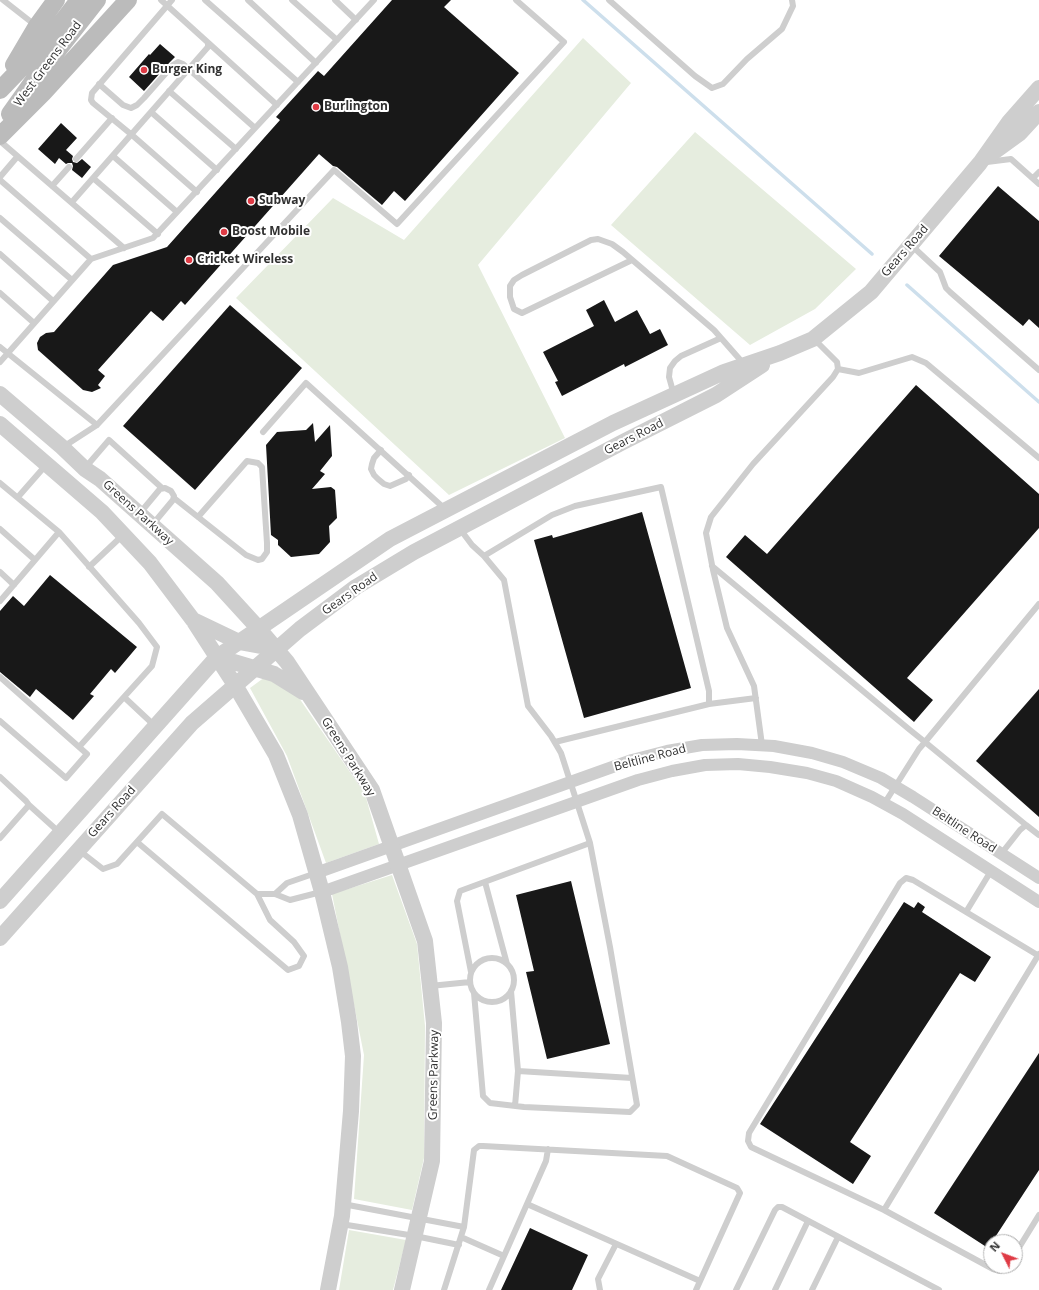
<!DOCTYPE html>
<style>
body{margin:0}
#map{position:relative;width:1039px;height:1290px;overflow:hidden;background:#fff;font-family:"Open Sans",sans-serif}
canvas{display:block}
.north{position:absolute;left:983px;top:1234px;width:40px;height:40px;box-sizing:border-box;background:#fff;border:1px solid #adadad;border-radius:50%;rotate:312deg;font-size:11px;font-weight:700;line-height:16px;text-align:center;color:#313131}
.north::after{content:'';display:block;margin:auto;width:14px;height:18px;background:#df3b45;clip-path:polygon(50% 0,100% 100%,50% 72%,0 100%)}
</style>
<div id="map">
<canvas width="1039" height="1290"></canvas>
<div class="north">N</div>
</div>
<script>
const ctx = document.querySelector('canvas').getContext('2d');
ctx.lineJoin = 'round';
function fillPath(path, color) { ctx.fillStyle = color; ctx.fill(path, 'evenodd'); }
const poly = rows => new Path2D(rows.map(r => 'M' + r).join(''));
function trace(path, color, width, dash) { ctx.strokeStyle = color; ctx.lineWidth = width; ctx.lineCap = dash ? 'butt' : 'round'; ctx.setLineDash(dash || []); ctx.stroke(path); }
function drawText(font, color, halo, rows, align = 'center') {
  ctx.font = font + ' "Open Sans",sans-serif'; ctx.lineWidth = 4; ctx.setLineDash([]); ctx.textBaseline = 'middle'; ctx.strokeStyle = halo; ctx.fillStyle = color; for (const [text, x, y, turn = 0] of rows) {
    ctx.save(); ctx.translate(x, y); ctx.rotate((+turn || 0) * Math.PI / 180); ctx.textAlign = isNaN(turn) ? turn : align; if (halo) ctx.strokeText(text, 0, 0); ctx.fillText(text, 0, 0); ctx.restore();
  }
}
fillPath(poly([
 [583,38,631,83,478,265,565,438,449,495,236,298,333,198,404,240],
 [695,132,856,269,815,309,750,345,611,225],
 [265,677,297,695,365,794,379,844,326,863,287,756,250,688],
 [392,875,417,944,425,1026,424,1158,412,1210,354,1199,364,1055,332,894],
 [349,1230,406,1240,393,1290,339,1290]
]), '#e6eddf');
trace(poly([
 [583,0,872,254],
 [907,285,1039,402]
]), '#cddfec', 3.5);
fillPath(poly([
 [392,0,451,0,444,7,519,73,405,201,394,191,382,205,337,167,333,166,319,154,185,305,181,301,163,321,151,311,98,370,105,376,98,385,101,388,92,392,83,390,38,350,37,343,40,337,46,333,54,332,113,265,167,247,280,120,276,117,318,71,324,76],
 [160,44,175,57,170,62,144,91,129,77,149,54,150,55],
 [61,123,77,138,66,150,73,156,72,159,73,162,77,163,82,159,91,167,82,178,72,170,73,166,72,163,68,163,66,164,59,158,55,164,38,149],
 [998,186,1039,221,1039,328,1029,319,1023,326,939,256],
 [604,300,615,322,637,310,650,334,660,329,668,345,625,367,624,364,562,396,555,382,558,381,543,352,594,326,586,310],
 [230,305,302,368,195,490,123,426],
 [916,385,1039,494,1039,528,907,678,933,700,914,722,726,557,745,535,767,554],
 [313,423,315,442,330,425,332,456,320,471,325,474,312,489,331,487,335,490,337,518,329,526,330,542,319,554,291,557,278,545,278,540,271,535,266,445,277,432,306,430],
 [642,512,691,688,584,718,534,540,552,535,553,538],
 [50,575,137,647,115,673,111,669,90,694,94,696,73,720,36,689,30,697,0,672,0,611,13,596,24,606],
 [1039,689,1039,817,976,761],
 [571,881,610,1044,547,1059,526,972,534,971,516,895],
 [904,902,914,908,918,902,925,907,922,912,991,957,975,982,960,973,850,1142,871,1156,853,1184,760,1124],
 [1039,1053,1039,1170,988,1248,934,1213],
 [530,1228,588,1255,572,1290,501,1290]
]), '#181818');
trace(poly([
 [3,0,35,25],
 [161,0,277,105],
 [172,0,92,93,91,100,93,103,132,135,197,192],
 [205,0,298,82],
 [248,0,316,63],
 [292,0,337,40],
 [335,0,356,20],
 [609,0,695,76,712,88,723,84,747,59,782,29,793,6,792,0],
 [99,84,123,105,131,108,137,105,144,98,173,65,178,62,183,64,255,128],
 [169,91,236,149],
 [151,112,217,170],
 [0,141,124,248],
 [113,156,177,212],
 [76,159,112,118],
 [987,162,1011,159,1039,184],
 [0,177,17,157],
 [93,178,158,234],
 [1033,178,1039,172],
 [0,180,91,259],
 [52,186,69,167],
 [72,202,208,47,208,43],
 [0,218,72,280],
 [911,245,940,272,946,288,950,292,1039,370],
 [0,254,53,301],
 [632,260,522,313,514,309,510,297,510,286,514,280,522,275,591,240,598,239,612,244,623,252,714,330,743,363],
 [0,293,34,323],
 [0,347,97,425],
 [0,362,91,259,153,238,374,0],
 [838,369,859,373,912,357,926,363,1039,458],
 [674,395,669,377,670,368,675,361,681,356,721,338],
 [263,432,306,383,445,509],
 [63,447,97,425,334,170,397,224,564,42,516,0],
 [381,450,374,458,372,464,371,469,374,475,378,479,384,484,390,486,406,479,409,475],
 [85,468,109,440,162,488],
 [0,483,59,532,139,623,157,647,152,666,124,697,155,726],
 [18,497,46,465],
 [174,498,246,555,258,560,262,559,267,552,267,543,262,467,258,463,247,461,198,517],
 [140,513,160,489,165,488,171,491,174,496,173,500,153,524],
 [0,529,35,560],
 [460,529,472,545,484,556],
 [712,566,910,730,925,742,1039,604],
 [89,567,123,535],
 [0,572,14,585],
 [0,601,59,532],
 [0,677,87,754,66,778,0,721],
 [709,704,756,698],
 [762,745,754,686,727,628,713,570,706,533,711,517,753,464,833,377,838,369,837,362,815,340],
 [79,747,124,697],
 [0,777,26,801,29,805,0,838],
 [884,804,919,749,925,742,1026,825],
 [29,805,60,833],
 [137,842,288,970,299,966,304,956,294,942,270,920,257,894],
 [80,851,103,869,117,864,162,814,257,894,275,894,290,900,321,892],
 [1001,854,1020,830,1026,825,1039,835],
 [485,882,507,964],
 [275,894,287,883,316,873],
 [966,912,991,871],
 '470 980a22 22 0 1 1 44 0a22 22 0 1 1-44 0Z',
 [471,972,457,901,460,891,590,843],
 [430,986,470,982],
 [511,991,518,1071,515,1106],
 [474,993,483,1096,490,1103,524,1107,630,1112,637,1105,610,947,590,843,561,753,551,736,528,706,504,580,484,556,552,515,575,506,661,487,709,691,709,704,555,742],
 [518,1071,632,1078],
 [343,1204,464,1227],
 [527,1204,700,1281],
 [884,1210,1039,954],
 [341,1224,415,1236,459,1245],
 [461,1237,504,1256],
 [1015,1254,1039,1215],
 [1008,1266,1000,1271,993,1269,884,1210,751,1147,748,1141,749,1133,900,883,906,878,913,880,1039,956],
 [444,1290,464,1227,474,1150,479,1146,483,1146,667,1156,737,1188,740,1193,696,1290],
 [489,1290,546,1161,548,1149],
 [600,1290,598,1279,616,1244],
 [736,1290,775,1210,778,1207,782,1207,939,1290],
 [775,1290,808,1221],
 [812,1290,838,1237]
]), '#cecece', 6);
trace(poly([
 [316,873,632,760,667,751,702,745,737,744,774,746,812,753,843,762,881,778,913,797,1039,878],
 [322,892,638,780,672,771,705,765,738,764,770,767,807,773,836,781,872,797,903,814,1039,902]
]), '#cecece', 12);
trace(poly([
 [991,154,1020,133,1039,112],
 [0,394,62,447,85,469,100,479,217,583,259,629,287,662,372,790,425,941,434,1023,432,1161,402,1290],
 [0,424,102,512,150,563,193,620,235,685,276,755,300,815,322,892,340,967,349,1022,353,1056,351,1111,342,1216,328,1290],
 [193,620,239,642,277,649],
 [217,657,274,674,303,692],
 [0,901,217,657,390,539,613,423,724,372,780,353,813,339,871,292,980,163,1009,122,1039,88],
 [0,938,192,723,300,629,356,587,414,552,623,442,716,395,762,365]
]), '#cecece', 16);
trace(poly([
 [14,65,37,26,56,0],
 [0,90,50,38,79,0],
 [10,114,32,83,97,0],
 [0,136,43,93,128,0]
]), '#bbb', 18);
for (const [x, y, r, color] of [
 [144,70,4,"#df3b45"],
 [316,107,4,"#df3b45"],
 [251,201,4,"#df3b45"],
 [224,232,4,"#df3b45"],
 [189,260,4,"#df3b45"]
]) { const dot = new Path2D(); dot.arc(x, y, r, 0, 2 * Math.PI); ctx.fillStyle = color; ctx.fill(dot); trace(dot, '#fff', 1.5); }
drawText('12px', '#313131', '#fff', [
 ["West Greens Road",48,64,-53],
 ["Gears Road",905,251,-49],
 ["Gears Road",634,437,-27],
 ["Greens Parkway",138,513,42],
 ["Gears Road",350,594,-35],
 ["Greens Parkway",348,757,58],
 ["Beltline Road",650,758,-15],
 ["Gears Road",112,812,-48],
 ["Beltline Road",964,830,33],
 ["Greens Parkway",434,1075,-89]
]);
drawText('bold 12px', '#313131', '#fff', [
 ["Burger King",152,70],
 ["Burlington",324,107],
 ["Subway",259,201],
 ["Boost Mobile",232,232],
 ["Cricket Wireless",197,260]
], 'left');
</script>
